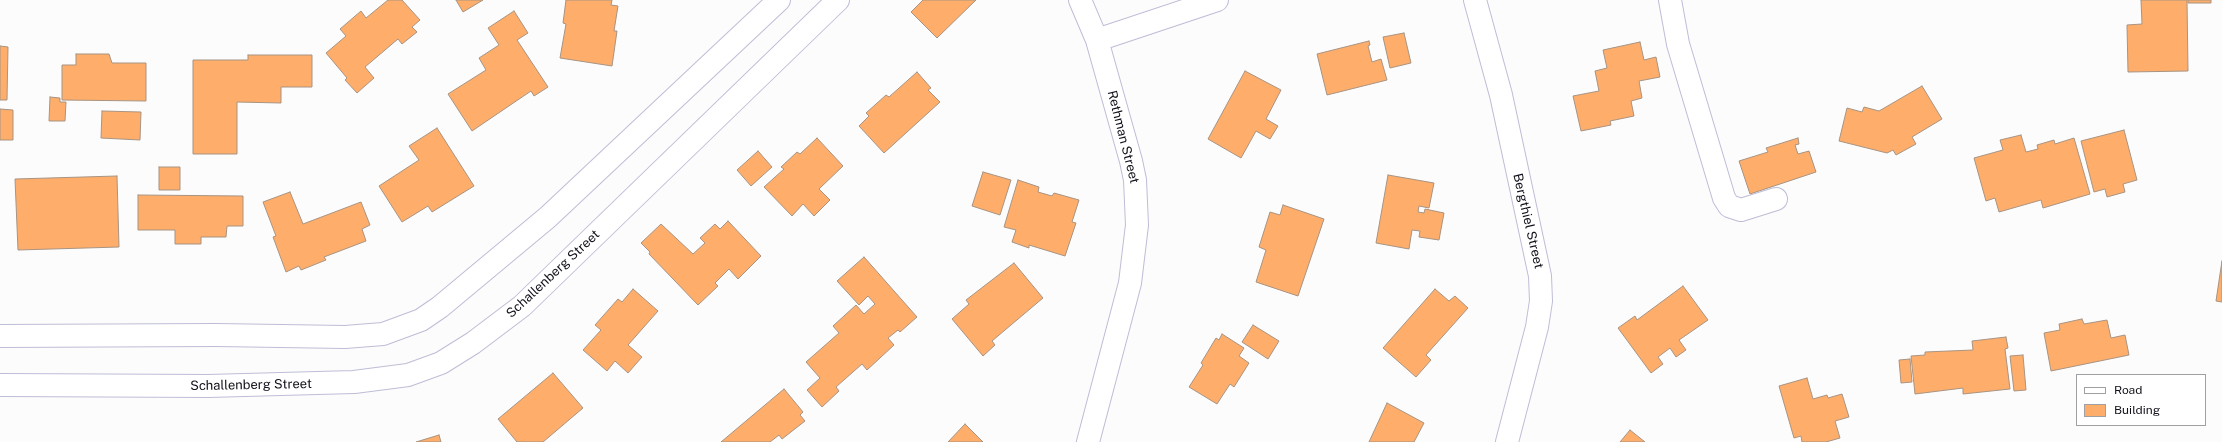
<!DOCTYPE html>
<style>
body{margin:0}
#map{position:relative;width:2222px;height:442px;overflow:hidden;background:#fcfcfc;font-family:"Public Sans",sans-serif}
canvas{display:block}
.legend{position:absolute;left:2076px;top:374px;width:130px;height:52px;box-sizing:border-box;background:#fff;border:1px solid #a0a0a3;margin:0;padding:5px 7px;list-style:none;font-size:12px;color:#11111a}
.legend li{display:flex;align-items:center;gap:8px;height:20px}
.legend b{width:20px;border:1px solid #a0a0a3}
</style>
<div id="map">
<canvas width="2222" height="442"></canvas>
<ul class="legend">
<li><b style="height:5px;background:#fff"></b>Road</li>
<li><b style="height:11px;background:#feae6a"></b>Building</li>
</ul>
</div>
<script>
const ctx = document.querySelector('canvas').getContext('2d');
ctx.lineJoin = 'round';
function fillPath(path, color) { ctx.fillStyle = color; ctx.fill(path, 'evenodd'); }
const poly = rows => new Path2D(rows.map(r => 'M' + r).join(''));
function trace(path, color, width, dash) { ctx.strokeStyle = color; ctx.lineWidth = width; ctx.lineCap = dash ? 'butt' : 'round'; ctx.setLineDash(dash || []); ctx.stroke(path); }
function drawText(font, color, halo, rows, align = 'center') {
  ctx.font = font + ' "Public Sans",sans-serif'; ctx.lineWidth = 3; ctx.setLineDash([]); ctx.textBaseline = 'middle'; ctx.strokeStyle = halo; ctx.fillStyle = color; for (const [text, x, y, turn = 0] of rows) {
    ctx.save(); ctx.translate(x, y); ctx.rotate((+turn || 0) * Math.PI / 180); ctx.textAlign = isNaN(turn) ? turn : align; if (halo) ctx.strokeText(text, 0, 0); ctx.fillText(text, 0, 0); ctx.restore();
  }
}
const building = poly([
 [388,0,402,0,420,20,412,27,417,32,402,44,398,39,365,67,374,78,357,93,345,80,347,78,326,53,346,36,340,29,361,11,366,18,388,0],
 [456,0,483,0,463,12,456,0],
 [566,0,612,0,611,5,618,6,614,31,617,31,612,66,560,58,566,24,563,23,566,0],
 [923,0,976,0,937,38,911,12,923,0],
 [2141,0,2187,0,2188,71,2128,72,2127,25,2142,24,2141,0],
 [2188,0,2211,0,2211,3,2188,3,2188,0],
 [514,11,528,33,517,40,548,87,534,96,531,91,472,131,448,94,486,70,479,58,499,45,488,28,514,11],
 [1404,33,1411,63,1390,68,1383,37,1404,33],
 [1369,41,1370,45,1368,46,1372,62,1381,59,1387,80,1327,95,1317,54,1369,41],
 [1640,42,1644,60,1656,57,1660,77,1639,81,1642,98,1631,101,1634,116,1610,121,1611,125,1581,131,1573,96,1599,91,1595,71,1607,68,1603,50,1640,42],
 [0,46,8,47,7,100,0,100,0,46],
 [76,54,109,54,112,63,146,63,146,101,62,100,62,65,76,65,76,54],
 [248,55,312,55,312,87,281,87,281,103,237,102,237,154,193,154,193,60,248,60,248,55],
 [1245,71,1281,90,1266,119,1278,126,1270,139,1256,131,1241,158,1208,139,1245,71],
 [917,72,931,88,928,90,940,102,884,153,859,126,869,116,866,113,886,95,889,97,917,72],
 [1922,86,1942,119,1912,137,1916,144,1896,155,1893,150,1887,153,1839,141,1847,108,1862,112,1864,107,1879,111,1922,86],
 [50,97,60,98,60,102,66,102,65,121,49,121,50,97],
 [0,109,13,110,13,140,0,140,0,109],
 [102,111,141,112,140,140,101,138,102,111],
 [437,128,474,186,432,212,428,206,402,222,379,186,419,160,409,146,437,128],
 [2124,130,2137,180,2123,184,2125,192,2107,197,2105,189,2094,192,2081,141,2124,130],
 [2021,135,2026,152,2038,149,2037,145,2054,140,2055,144,2074,138,2090,194,2043,208,2041,200,1999,212,1995,198,1986,201,1974,158,2003,150,2000,140,2021,135],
 [817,138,843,166,819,189,830,200,814,216,803,204,792,216,764,187,784,169,781,167,797,152,800,154,817,138],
 [1798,138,1799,144,1795,145,1798,154,1809,151,1816,172,1750,194,1739,161,1768,152,1766,148,1798,138],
 [758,151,772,167,751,186,737,170,758,151],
 [159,167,180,167,180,190,159,190,159,167],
 [983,172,1011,180,1000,215,972,206,983,172],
 [1388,175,1434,183,1429,208,1419,206,1418,212,1424,213,1425,209,1444,213,1439,240,1419,237,1420,231,1412,230,1409,249,1376,243,1388,175],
 [117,176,119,247,18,250,15,179,117,176],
 [1018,180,1039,187,1038,192,1052,196,1054,193,1079,200,1072,222,1076,223,1065,256,1029,245,1029,248,1012,242,1016,230,1004,227,1018,180],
 [290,192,303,224,361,202,370,225,362,229,366,241,324,257,326,260,301,270,299,266,286,272,273,237,276,236,263,202,290,192],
 [138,195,243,196,243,226,227,226,226,237,201,237,201,244,175,244,175,230,138,230,138,195],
 [1283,205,1324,219,1298,296,1256,282,1266,250,1259,247,1270,212,1280,215,1283,205],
 [728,221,761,256,738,279,729,269,715,283,718,286,698,305,649,254,650,252,641,243,661,224,693,254,705,243,700,238,715,224,720,229,728,221],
 [864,257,917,317,900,332,898,330,888,338,894,345,867,370,862,364,836,387,839,391,822,407,807,390,820,378,806,362,839,333,833,326,856,305,864,314,875,304,868,296,859,305,837,281,864,257],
 [2222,261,2222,302,2216,301,2222,261],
 [1014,263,1043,298,992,341,995,345,983,356,952,319,969,304,966,300,1014,263],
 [1683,286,1708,320,1679,340,1686,350,1676,357,1670,348,1658,357,1663,364,1651,373,1618,328,1635,316,1637,320,1683,286],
 [633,289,658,311,628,345,642,357,628,373,615,361,607,371,583,350,601,330,595,325,618,299,622,302,633,289],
 [1435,289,1449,301,1455,296,1468,308,1426,355,1431,360,1416,377,1383,348,1435,289],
 [2082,319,2084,324,2107,320,2111,338,2125,335,2129,355,2051,371,2044,333,2060,330,2059,324,2082,319],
 [1253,325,1279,341,1268,359,1242,342,1253,325],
 [1222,334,1244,348,1239,356,1249,363,1234,387,1230,384,1217,404,1189,387,1203,365,1201,363,1216,338,1219,340,1222,334],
 [2006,337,2008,348,2005,349,2010,389,1963,394,1963,388,1915,394,1911,356,1925,355,1925,352,1973,350,1972,341,2006,337],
 [2023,355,2026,390,2014,391,2010,356,2023,355],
 [1910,359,1912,382,1901,383,1899,360,1910,359],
 [553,373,583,408,543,442,517,442,498,419,553,373],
 [1807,378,1813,399,1827,395,1828,398,1842,394,1849,417,1835,421,1840,438,1826,442,1802,442,1801,436,1794,438,1779,386,1807,378],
 [784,389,803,412,800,415,805,421,782,439,779,435,770,442,721,442,784,389],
 [1387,403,1424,423,1414,442,1369,442,1387,403],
 [965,424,983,442,948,442,965,424],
 [1630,430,1645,442,1620,442,1630,430],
 [439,435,441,442,416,442,439,435]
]);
fillPath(building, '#feae6a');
trace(building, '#a89382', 1);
const minor = poly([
 [1080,0,1097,40,1131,161,1135,180,1137,225,1130,283,1088,442],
 [1475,0,1501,95,1540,276,1541,301,1537,327,1507,442],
 [1670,0,1678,44,1724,198,1729,206,1741,210,1776,199],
 [1097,40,1217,0],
 [0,336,216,335,345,337,383,334,421,320,440,307,548,217,779,0],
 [0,385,208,386,354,382,408,375,441,363,473,343,522,306,838,0]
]);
trace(minor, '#bebdd7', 24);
trace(minor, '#fff', 22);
drawText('13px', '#11111a', '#fff', [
 ["Rethman Street",1123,137,76],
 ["Bergthiel Street",1528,221,77],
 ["Schallenberg Street",553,274,-43],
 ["Schallenberg Street",251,385,-1]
]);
</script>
